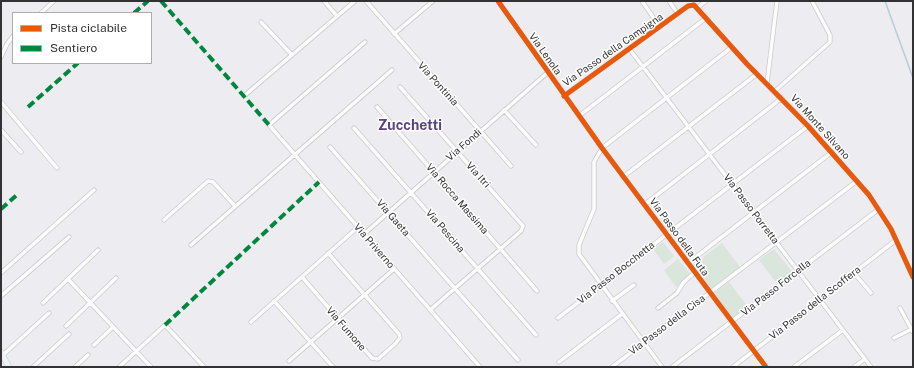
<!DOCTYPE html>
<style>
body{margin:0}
#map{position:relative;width:914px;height:368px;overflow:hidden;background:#ececf1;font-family:"Public Sans",sans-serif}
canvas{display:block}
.frame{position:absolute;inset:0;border:2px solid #323235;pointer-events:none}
.legend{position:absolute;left:12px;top:12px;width:140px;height:52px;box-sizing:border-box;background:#fff;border:1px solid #adadae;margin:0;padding:5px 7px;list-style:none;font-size:12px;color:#323235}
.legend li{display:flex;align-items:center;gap:8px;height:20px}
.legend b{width:20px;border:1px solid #adadae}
</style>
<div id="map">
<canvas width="914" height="368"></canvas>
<div class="frame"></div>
<ul class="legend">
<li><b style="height:5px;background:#e8590c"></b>Pista ciclabile</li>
<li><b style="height:5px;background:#00873e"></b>Sentiero</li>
</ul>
</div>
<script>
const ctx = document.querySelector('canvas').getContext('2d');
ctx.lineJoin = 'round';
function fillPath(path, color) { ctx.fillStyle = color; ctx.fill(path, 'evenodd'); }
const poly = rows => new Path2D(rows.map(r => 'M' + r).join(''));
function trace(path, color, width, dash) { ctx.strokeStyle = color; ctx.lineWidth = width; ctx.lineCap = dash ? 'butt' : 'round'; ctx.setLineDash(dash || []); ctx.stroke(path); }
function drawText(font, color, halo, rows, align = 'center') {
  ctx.font = font + ' "Public Sans",sans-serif'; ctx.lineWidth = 3; ctx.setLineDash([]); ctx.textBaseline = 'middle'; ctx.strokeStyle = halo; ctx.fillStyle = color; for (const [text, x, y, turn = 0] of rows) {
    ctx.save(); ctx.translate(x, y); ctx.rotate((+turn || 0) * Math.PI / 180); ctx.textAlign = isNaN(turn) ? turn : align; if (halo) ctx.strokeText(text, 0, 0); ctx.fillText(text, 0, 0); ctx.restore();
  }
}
fillPath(poly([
 [663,242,674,256,664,264,653,249],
 [722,243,740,267,711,289,693,265],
 [774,249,793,273,778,285,759,260],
 [678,259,691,275,676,287,664,270],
 [729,282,748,307,733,318,714,293]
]), '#dae5db');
trace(poly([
 [885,1,913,78]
]), '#b1d0d6', 1.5);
const street = poly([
 [324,1,337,16],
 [366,1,511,166],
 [498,1,602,148,766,367],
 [642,1,660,27],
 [669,1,678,14],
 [697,8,706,1],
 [41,13,54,1],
 [261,22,292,55],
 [394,34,433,1],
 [365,42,269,125,480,367],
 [631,51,871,367],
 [1,57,7,44,13,36],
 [767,83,777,1],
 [400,87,523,226,521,231,430,310],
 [775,91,830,42,830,35,812,1],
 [244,96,355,1],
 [564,96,688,6,694,5,747,64,808,126,869,195,891,229,913,277],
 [1,102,57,168],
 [377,107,537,291],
 [504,110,536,145],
 [579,116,706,18],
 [354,128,536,335],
 [1,130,21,152],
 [330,147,518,360],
 [623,177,757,74],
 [644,205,782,98],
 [164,220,208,181,213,182,235,206],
 [364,234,547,73],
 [191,245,392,70],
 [688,263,832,152],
 [1,273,94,190],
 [854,273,871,293],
 [302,277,372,358,378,359,395,344,400,338,399,334,328,253],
 [68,279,151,367],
 [1,296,69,237],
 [274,301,333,367],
 [612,301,634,285],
 [43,303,98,250],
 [658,308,677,293,683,283,694,273],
 [900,308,913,332],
 [558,318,808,126],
 [251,322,358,227],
 [66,326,116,278],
 [894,338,912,329],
 [94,345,113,327],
 [3,355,49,313],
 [289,361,394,269],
 [559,362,622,314],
 [33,367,69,334],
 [75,367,88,355],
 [119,367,165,325,204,367],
 [612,367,857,181],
 [662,367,579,254,579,245,594,209,594,162,602,148,732,47],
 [672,367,879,209],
 [733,367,896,240],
 [794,367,843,330],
 [854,367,865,359]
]);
const secondary = poly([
 [1,352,9,367]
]);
trace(street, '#cacace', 5);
trace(secondary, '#cacace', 6);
trace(street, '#fcfcfd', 3.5);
trace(secondary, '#eff2f4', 5);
trace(poly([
 [161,1,269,125],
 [134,13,148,1],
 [28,107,78,63],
 [1,209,18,194],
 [165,325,319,182]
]), '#00873e', 4, [8, 4]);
trace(poly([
 [498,1,602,148,766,367],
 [564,96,688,6,694,5,747,64,808,126,869,195,891,229,913,277]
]), '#e8590c', 5);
drawText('10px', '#323235', '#fff', [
 ["Via Passo della Campigna",613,50,-35],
 ["Via Lenola",545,54,55],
 ["Via Pontinia",438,84,48],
 ["Via Monte Silvano",820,127,48],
 ["Via Fondi",464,145,-41],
 ["Via Itri",478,175,48],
 ["Via Rocca Massima",457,199,49],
 ["Via Passo Porretta",751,209,53],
 ["Via Gaeta",393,218,49],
 ["Via Pescina",445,231,49],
 ["Via Passo della Futa",679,237,54],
 ["Via Priverno",374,246,49],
 ["Via Passo Bocchetta",616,273,-38],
 ["Via Passo Forcella",776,288,-38],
 ["Via Passo della Scoffera",815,303,-38],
 ["Via Passo della Cisa",667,325,-37],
 ["Via Fumone",346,329,49]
]);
drawText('bold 14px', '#594482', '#fff', [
 ["Zucchetti",410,126]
]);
</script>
